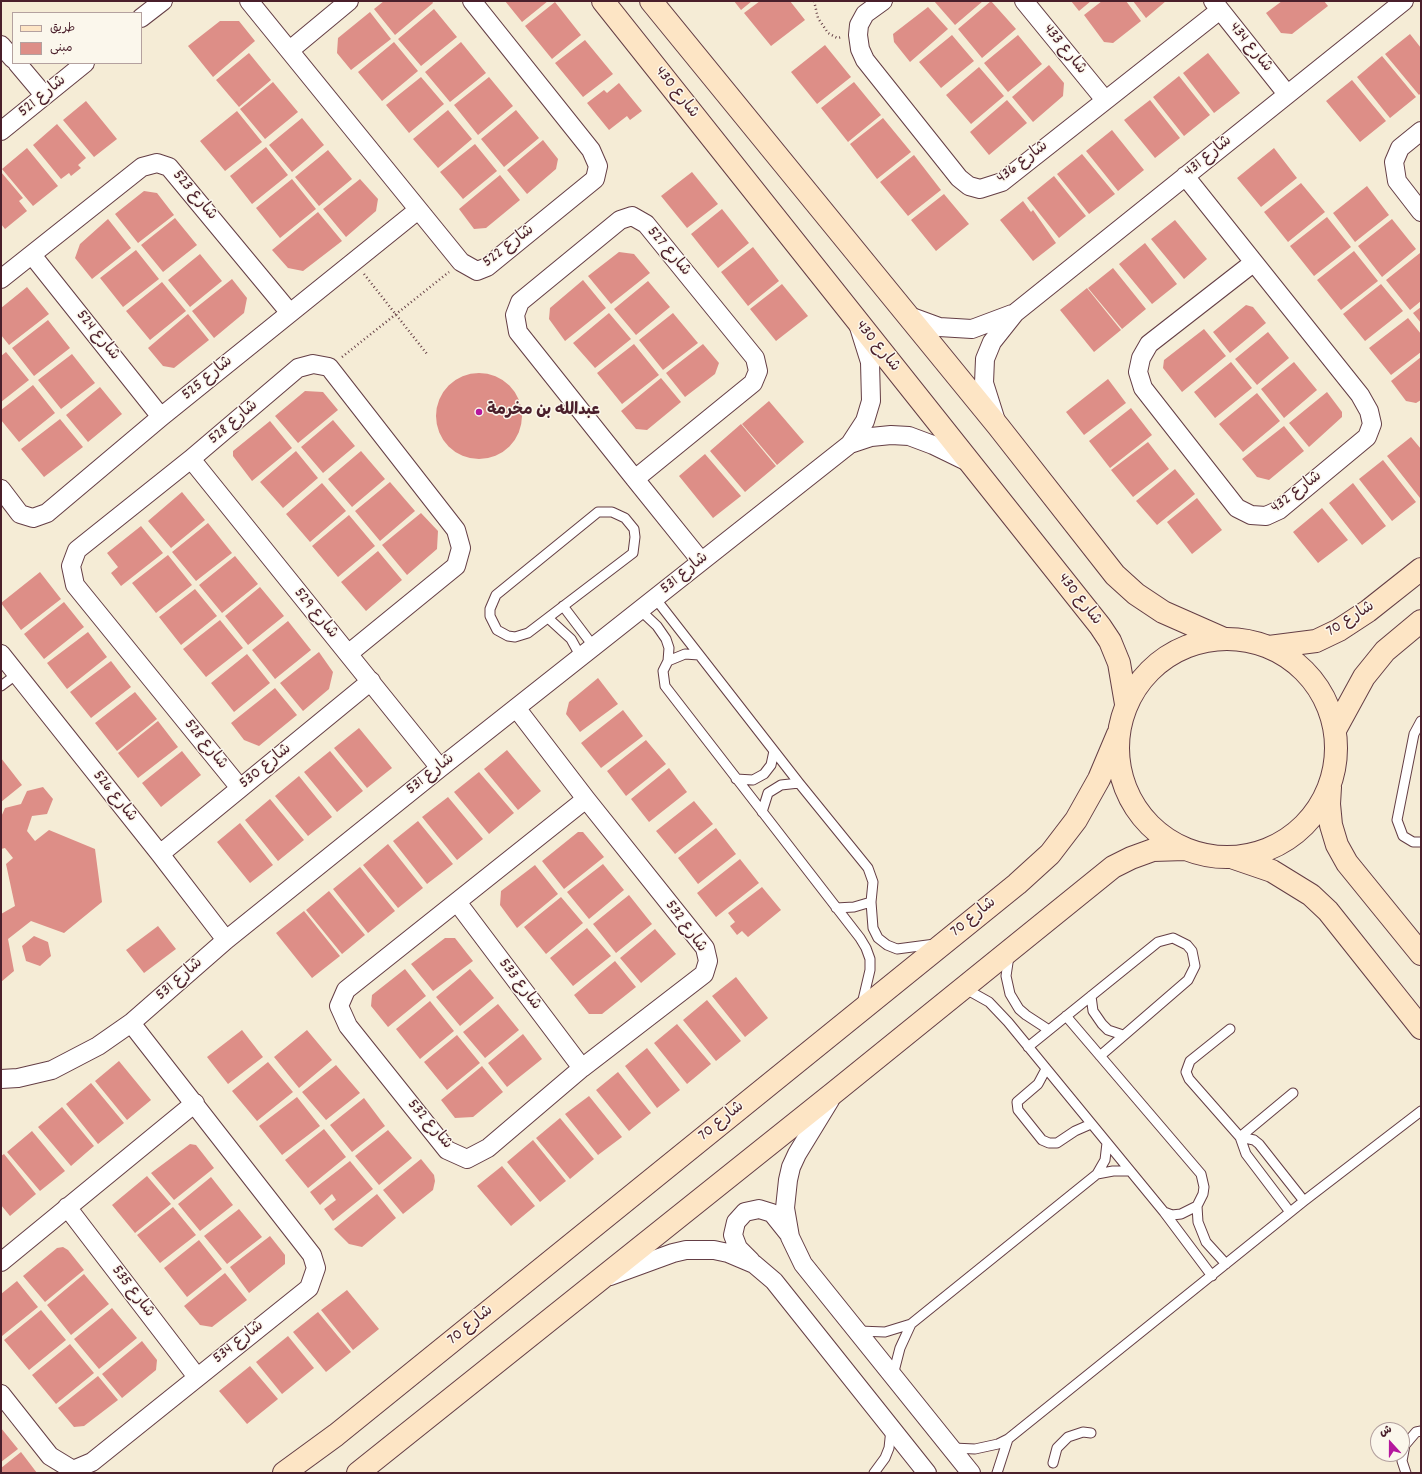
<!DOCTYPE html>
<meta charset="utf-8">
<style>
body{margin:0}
#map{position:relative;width:1422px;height:1474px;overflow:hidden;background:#f5ecd6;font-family:Dekko,"Playpen Sans Arabic",sans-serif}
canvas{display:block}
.frame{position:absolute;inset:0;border:2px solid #4a1f2b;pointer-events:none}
.legend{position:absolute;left:12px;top:12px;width:130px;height:52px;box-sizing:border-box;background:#fbf7ec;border:1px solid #b4a19f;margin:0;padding:5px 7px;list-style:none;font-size:12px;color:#4a1f2b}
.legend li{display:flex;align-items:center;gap:8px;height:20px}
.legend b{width:20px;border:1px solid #b4a19f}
.north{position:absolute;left:1370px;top:1422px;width:40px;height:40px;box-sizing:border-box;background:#fbf7ec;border:1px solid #b4a19f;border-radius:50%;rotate:339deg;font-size:11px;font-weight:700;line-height:16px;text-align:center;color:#4a1f2b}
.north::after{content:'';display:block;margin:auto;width:14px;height:18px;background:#b5179e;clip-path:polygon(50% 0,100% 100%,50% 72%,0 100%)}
</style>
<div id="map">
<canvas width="1422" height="1474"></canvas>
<div class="frame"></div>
<ul class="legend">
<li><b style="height:5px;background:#fde5c5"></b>طريق</li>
<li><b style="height:11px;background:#dd8e87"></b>مبنى</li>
</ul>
<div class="north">ش</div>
</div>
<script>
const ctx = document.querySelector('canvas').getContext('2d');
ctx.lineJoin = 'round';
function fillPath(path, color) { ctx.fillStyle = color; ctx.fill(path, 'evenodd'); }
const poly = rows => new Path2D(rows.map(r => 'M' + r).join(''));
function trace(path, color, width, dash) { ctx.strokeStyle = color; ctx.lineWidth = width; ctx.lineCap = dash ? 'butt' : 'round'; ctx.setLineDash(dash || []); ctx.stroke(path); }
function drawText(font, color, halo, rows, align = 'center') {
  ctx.font = font + ' Dekko,"Playpen Sans Arabic",sans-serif'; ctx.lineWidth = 3; ctx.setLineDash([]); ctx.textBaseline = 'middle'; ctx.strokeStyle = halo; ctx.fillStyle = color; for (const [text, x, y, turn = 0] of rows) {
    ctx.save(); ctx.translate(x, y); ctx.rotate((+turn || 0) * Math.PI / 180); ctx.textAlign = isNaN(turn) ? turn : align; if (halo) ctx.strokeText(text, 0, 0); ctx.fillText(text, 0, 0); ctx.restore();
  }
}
fillPath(poly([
 [384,1,432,1,433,3,395,35,374,9],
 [505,1,548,1,522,22],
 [734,1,752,1,741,10],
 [760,1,790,1,805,20,771,46,744,13],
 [934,1,983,1,955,25],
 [991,1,1016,29,982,58,958,29],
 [1071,1,1091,1,1079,11],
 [1102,1,1126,1,1141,21,1113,43,1104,42,1084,15],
 [1133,1,1166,1,1146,18],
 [1282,1,1324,1,1328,6,1292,34,1281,33,1266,13],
 [555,2,581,35,552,59,525,26],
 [928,7,948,29,910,62,894,42,893,34],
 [434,9,457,37,421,66,398,39],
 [370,12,391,39,351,70,337,53,338,38],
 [220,21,239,21,255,41,213,77,188,46],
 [1410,34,1421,48,1421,93,1419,95,1385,54],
 [952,35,974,61,941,88,919,62],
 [1018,35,1042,64,1008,92,984,63],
 [585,40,613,74,583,97,555,63],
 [394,42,418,71,382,101,358,72],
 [461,42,486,73,450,102,425,72],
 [825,45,851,77,817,104,791,72],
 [249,53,271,80,239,107,216,80],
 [1208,53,1240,93,1214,113,1183,73],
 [1382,56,1416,97,1390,118,1357,77],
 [1049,65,1064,83,1063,96,1033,122,1012,97],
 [979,67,1004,96,971,124,946,95],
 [1179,76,1210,115,1184,136,1153,97],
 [421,77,444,104,409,133,386,105],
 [489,77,513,106,478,135,454,105],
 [1352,80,1386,121,1360,142,1326,101],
 [273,82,298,112,265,139,240,109],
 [854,82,881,115,848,142,821,108],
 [619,83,642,111,630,120,627,116,609,130,587,103,604,90,607,93],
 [1007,100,1027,123,989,155,970,132],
 [1150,100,1180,138,1155,158,1124,120],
 [86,101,117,139,94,157,63,120],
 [448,110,472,139,438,168,413,139],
 [516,110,539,138,504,167,481,139],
 [237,111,262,142,225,171,200,141],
 [302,118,324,145,292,172,269,145],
 [883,118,911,152,877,179,850,144],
 [57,124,86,158,78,165,81,168,71,176,69,173,61,179,33,145],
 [1112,130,1144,170,1118,191,1086,151],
 [543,140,558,159,556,169,527,194,507,170],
 [475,144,497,171,463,199,440,172],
 [266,147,288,175,252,204,230,176],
 [27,148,58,186,33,206,2,169],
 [1274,148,1297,178,1261,207,1237,178],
 [328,150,352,179,319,206,295,177],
 [1082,154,1115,194,1089,214,1057,174],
 [914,155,941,190,908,216,880,182],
 [1,172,23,198,19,201,27,211,5,229,1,224],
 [692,172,718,204,687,228,661,196],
 [500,175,520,200,486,228,474,229,459,209],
 [1054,176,1086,216,1059,238,1027,198],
 [292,179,316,209,280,238,256,208],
 [360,179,378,199,376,211,346,237,323,209],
 [1301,183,1325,212,1288,242,1264,212],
 [1367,186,1389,215,1355,242,1333,213],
 [144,191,157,193,174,215,138,243,115,214],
 [944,194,969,224,936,251,911,220],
 [1023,201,1031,212,1033,210,1056,243,1033,261,1000,220],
 [722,209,749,243,718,268,691,234],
 [318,212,342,241,303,271,288,268,272,250],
 [1327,217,1351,247,1314,276,1290,246],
 [175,218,197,245,163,272,141,245],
 [108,219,131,248,92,279,75,258,80,244],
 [1392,219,1416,249,1382,277,1358,246],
 [1175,220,1207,259,1184,279,1151,239],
 [1145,243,1177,284,1152,304,1119,264],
 [753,247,779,281,748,306,721,272],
 [136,250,159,279,123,307,100,278],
 [1354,251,1378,281,1341,310,1317,280],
 [619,252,634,254,650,273,611,304,588,276],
 [1420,253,1421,301,1410,310,1386,280],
 [200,254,222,281,190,307,168,280],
 [1113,268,1146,309,1122,329,1088,288],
 [232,279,247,298,244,313,214,338,192,311],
 [583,280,606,308,565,341,549,319,550,308],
 [648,281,670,307,636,335,614,309],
 [162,282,186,311,150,340,126,311],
 [782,284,808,316,776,341,750,309],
 [1381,284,1403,311,1365,341,1343,314],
 [27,287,49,314,9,345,1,335,1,308],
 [1087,288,1121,330,1094,352,1060,310],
 [1246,305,1253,307,1266,323,1230,353,1213,332],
 [1421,307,1421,323,1413,313],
 [609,313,631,339,595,368,573,343],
 [673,313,698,343,663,370,639,340],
 [188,314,209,340,174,368,163,366,148,348],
 [1408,318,1421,334,1421,352,1391,375,1369,348],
 [48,320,70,348,34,376,12,348],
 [1204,329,1226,356,1182,392,1163,368,1164,360],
 [1268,332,1289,358,1257,385,1235,359],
 [634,344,659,375,622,404,597,373],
 [703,344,719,363,715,374,685,397,666,373],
 [6,352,29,380,1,402,1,356],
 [72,354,95,383,61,409,38,380],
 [1421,357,1421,400,1416,403,1406,401,1391,381],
 [1231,362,1252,388,1215,418,1194,392],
 [1294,362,1317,390,1284,418,1261,389],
 '436 416a43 43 0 1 1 86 0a43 43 0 1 1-86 0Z',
 [661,378,681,402,647,430,636,429,621,411],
 [1108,379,1126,403,1084,435,1066,412],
 [33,385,55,413,19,442,1,420,1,410],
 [100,387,122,414,88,442,66,415],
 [305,391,323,392,338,410,298,443,275,416],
 [1327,392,1342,412,1342,417,1309,447,1289,423],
 [1257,393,1280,421,1243,452,1219,424],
 [769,401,804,442,777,465,742,424],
 [1131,408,1152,435,1110,468,1089,441],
 [60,419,83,447,44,477,21,449],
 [333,420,355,446,323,473,301,447],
 [270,421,292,448,252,481,233,456,233,451],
 [741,424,776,466,745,492,710,451],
 [1284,426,1304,451,1269,480,1257,477,1242,459],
 [1411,437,1421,449,1420,498,1387,456],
 [1148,442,1169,469,1133,497,1111,470],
 [296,451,318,478,283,508,260,482],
 [361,451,385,479,352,507,328,479],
 [705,454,741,496,713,518,679,476],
 [1383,460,1416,502,1392,521,1359,479],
 [1175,469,1195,494,1157,525,1136,501],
 [390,482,415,511,380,541,355,511],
 [322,483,346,511,310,542,286,514],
 [1353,483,1386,526,1362,545,1329,503],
 [182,492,205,520,171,548,148,521],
 [1197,498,1222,530,1192,554,1167,522],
 [1322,508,1348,540,1318,563,1293,532],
 [421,513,438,531,437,549,407,575,382,545],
 [349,515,375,546,338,577,312,546],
 [208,523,232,553,196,581,172,552],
 [141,526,163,553,121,586,111,573,118,567,107,553],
 [378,551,402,580,366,611,341,582],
 [168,555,192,585,156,613,132,583],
 [235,556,258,584,222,613,199,585],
 [40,572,61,599,21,630,1,603],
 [260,587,284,616,248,645,225,616],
 [195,589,217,616,181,645,159,617],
 [64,602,84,627,44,659,24,634],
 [220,620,243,648,206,677,183,649],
 [288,621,311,650,275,679,252,650],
 [88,632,107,657,67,689,47,663],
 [319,652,333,672,329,689,303,711,280,683],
 [247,654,270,683,234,712,211,683],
 [111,661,131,687,91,718,70,692],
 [598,678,618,704,580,732,566,714,569,702],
 [275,688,297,715,259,746,244,740,231,723],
 [135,692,157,719,117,751,95,723],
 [623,710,643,736,601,768,581,743],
 [158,721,178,747,138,778,118,753],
 [359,728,392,768,367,788,334,748],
 [646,740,666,764,626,796,607,771],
 [507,750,541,791,518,810,484,769],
 [182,751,201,775,161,807,142,783],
 [330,751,363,791,337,812,304,772],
 [1,758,22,785,1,802],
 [669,768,687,792,649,822,631,799],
 [479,772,514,813,489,834,454,792],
 [299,776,332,817,308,836,275,796],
 [43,787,53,799,47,814,32,816,27,831,35,841,49,830,95,849,102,902,64,933,31,921,8,939,14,971,1,982,1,914,15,906,6,864,13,858,5,848,1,849,1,817,5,808,21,804,27,791],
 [448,797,483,839,457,860,422,817],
 [270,799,304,840,278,861,245,820],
 [694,801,713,824,675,854,656,831],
 [418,821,453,864,427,884,393,841],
 [240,823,273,865,250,883,217,842],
 [716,828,736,854,698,884,678,858],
 [578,832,583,832,604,857,564,889,542,861],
 [388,844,423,888,398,908,363,865],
 [740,859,759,883,716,917,697,893],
 [603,864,624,890,589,919,567,892],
 [535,865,558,894,517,928,500,905,501,891],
 [360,867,395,911,368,933,333,889],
 [762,887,781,910,748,937,742,931,737,935,730,926,735,922,728,913],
 [329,891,365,935,342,954,306,910],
 [629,895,652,924,616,953,593,924],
 [561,897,583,923,546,954,524,927],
 [304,911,340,956,312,978,276,933],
 [158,926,176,949,144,973,126,950],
 [587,928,611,956,573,986,550,958],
 [655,929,676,954,641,983,620,958],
 [34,936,48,942,51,956,40,966,26,961,22,946],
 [445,938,455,938,473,961,433,991,411,964],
 [615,961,636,987,602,1014,589,1014,574,995],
 [405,969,426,996,388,1027,371,1006,372,995],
 [470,969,494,998,460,1026,436,997],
 [736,977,768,1018,745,1037,712,996],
 [707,1000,741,1041,716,1061,683,1020],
 [430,1001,454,1031,420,1059,396,1029],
 [498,1004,519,1030,485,1058,463,1032],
 [677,1024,711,1064,687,1084,654,1043],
 [242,1030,263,1057,228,1084,207,1057],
 [307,1030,332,1060,299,1088,274,1057],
 [523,1034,542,1059,507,1087,488,1063],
 [457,1035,480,1063,447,1090,424,1062],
 [647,1048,680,1090,657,1108,625,1066],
 [119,1061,151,1100,127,1120,95,1081],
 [268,1062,293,1092,257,1121,232,1091],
 [336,1065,360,1093,326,1120,302,1092],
 [482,1066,503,1092,473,1117,455,1118,441,1100],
 [618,1072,651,1113,629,1131,596,1090],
 [91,1083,124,1123,98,1144,66,1104],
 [589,1096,622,1137,598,1155,565,1114],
 [297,1097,320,1126,282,1155,259,1126],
 [364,1098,385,1126,352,1152,330,1125],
 [62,1107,94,1146,71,1166,38,1127],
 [560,1118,594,1159,570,1179,536,1138],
 [324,1129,346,1157,308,1188,285,1160],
 [388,1130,412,1158,379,1185,355,1156],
 [32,1131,65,1171,40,1191,7,1152],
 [533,1140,566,1181,540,1202,507,1162],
 [190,1144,196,1145,214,1168,174,1200,151,1173],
 [4,1154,36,1194,10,1216,1,1205,1,1156],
 [421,1159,434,1175,435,1181,433,1190,403,1214,383,1190],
 [350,1161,373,1189,333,1221,324,1209,336,1200,332,1194,320,1205,310,1192],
 [502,1166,535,1206,511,1226,477,1186],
 [147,1176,171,1204,135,1233,112,1205],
 [211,1177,233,1205,200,1231,178,1204],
 [377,1194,396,1218,362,1247,349,1244,334,1229],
 [173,1207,196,1235,160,1263,137,1235],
 [239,1209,262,1237,227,1264,204,1236],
 [270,1236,285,1255,285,1264,249,1293,230,1267],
 [199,1240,222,1269,187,1297,164,1268],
 [63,1247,68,1250,84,1270,45,1302,23,1276,57,1248],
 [225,1273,247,1300,212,1327,200,1325,184,1306],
 [84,1274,109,1304,71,1335,47,1305],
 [17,1281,38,1307,2,1336,1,1294],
 [347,1290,379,1329,353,1350,321,1310],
 [112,1308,137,1338,99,1369,74,1339],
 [41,1310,66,1340,29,1370,4,1340],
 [318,1312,351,1352,326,1372,293,1332],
 [288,1336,314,1368,282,1394,256,1362],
 [142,1341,157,1360,156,1370,122,1398,102,1374],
 [70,1344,94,1373,56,1404,32,1375],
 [250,1366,278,1399,247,1424,219,1391],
 [98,1376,118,1400,84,1426,74,1427,58,1408],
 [1,1428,18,1449,1,1462],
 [21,1452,37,1473,1,1473,1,1468]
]), '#dd8e87');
const lane = poly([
 [598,512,612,512,625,518,634,529,635,537,633,553,528,633,515,637,508,636,497,630,490,616,490,609,496,595,598,512],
 [655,598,799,783,868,868,873,882,871,902,873,928,878,938,887,945,897,949,935,944],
 [563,606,594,647],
 [640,610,657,626,666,639,669,648,668,661,663,671,665,686,860,938,866,948,870,959,870,970,862,1004],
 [548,618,571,639,581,657],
 [668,661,685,654,699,655],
 [1,686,17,674],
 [1421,721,1414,734,1397,820,1403,836,1413,842,1421,842],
 [736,779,753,780,764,774,771,765,774,751],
 [762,812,768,793,781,785,799,783],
 [836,908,854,907,871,902],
 [1009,956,1006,976,1010,994,1019,1009,1026,1015,1049,1030],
 [964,988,989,1002,1008,1022,1164,1212,1212,1276],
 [1091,996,1093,1011,1102,1024,1108,1030,1123,1035],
 [1066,1016,1201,1174,1204,1187,1203,1194,1197,1206,1181,1214,1172,1215,1164,1212],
 [1230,1029,1190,1061,1186,1072,1189,1079,1240,1137,1246,1154,1290,1212],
 [1028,1047,1158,942,1173,938,1187,945,1192,951,1195,966,1188,980,1100,1056],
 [1046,1069,1038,1084,1017,1102,1018,1110,1042,1140,1049,1143,1057,1143,1075,1131,1091,1124],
 [1240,1137,1254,1140,1259,1144,1304,1201],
 [1240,1137,1293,1093],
 [1097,1174,1113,1171,1130,1171],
 [1197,1206,1198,1222,1206,1242,1226,1264],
 [859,1331,885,1332,911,1324,1097,1174,1105,1160,1107,1143],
 [893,1375,900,1348,911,1324],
 [953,1448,975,1449,998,1444,1008,1439,1304,1201,1421,1111],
 [1053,1463,1057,1448,1068,1437,1083,1432,1091,1433],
 [874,1473,885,1458,889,1448,891,1429],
 [997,1473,1008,1439],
 [1406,1473,1402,1461,1405,1445,1416,1432,1421,1431]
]);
const street = poly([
 [249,1,461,262,477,271,487,267,595,179,598,166,591,150,472,1],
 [883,1,865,14,859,25,858,35,860,49,865,60,959,178,969,186,980,189,1002,182,1220,10],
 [1024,1,1105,100],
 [1213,1,1287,94],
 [141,18,163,1],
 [1,45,13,59],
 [290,50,349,1],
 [17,63,44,95],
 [1,131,85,63],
 [1421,131,1400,148,1394,162,1397,181,1421,212],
 [1185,176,1360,395,1369,411,1372,424,1367,437,1279,510,1266,516,1251,515,1237,508,1143,388,1138,372,1141,358,1149,344,1253,263],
 [32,255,161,417],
 [1,279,142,167,157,163,169,167,290,313],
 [909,316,939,327,972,329,1012,314],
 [996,421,984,383,985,359,992,342,1015,313,1404,1],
 [850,444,871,437,891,435,909,436,933,445,970,463],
 [191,459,440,768],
 [635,479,753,383,758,371,755,358,646,224,632,216,620,220,520,302,515,315,518,332,635,479,701,561],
 [1,489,20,514,33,518,47,513,161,417,418,210],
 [1,654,160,854,226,940],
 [517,709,586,799,705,948,708,961,704,974,582,1068,488,1148,467,1159,447,1150,348,1026,339,1006,346,990,586,799],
 [240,788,75,585,71,566,77,550,191,459,298,368,313,364,329,367,456,530,461,548,456,566,348,654],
 [160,854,371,681],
 [457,902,582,1068],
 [1,1079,18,1078,52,1070,98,1046,131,1023,226,940,440,768,850,444,865,421,871,401,870,362,859,327],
 [830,1100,797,1154,791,1167,788,1180,785,1208,790,1237,803,1264,971,1473],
 [67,1207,197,1377],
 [751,1261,738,1248,733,1235,736,1222,745,1212,759,1209,772,1213,788,1233],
 [1,1262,195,1103],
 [610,1276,673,1253,686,1250,714,1250,728,1253,754,1264,774,1281,927,1473],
 [1,1394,50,1456,73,1470,92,1462,309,1288,316,1268,312,1255,131,1023]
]);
const secondary = poly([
 [603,1,1100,626,1110,641,1119,663,1126,704],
 [651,1,998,426,1115,575,1136,594,1163,612,1222,638],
 '1118 748a109 109 0 1 1 218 0a109 109 0 1 1-218 0Z',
 [1269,647,1316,641,1339,630,1368,611,1421,569],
 [1335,730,1364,677,1385,651,1421,621],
 [1330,787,1329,804,1331,825,1337,845,1347,863,1421,954],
 [1234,858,1272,871,1311,895,1328,911,1421,1028],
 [284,1473,336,1435,1017,884,1050,854,1076,820,1099,779,1118,734],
 [358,1473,836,1091,1113,867,1131,858,1153,850,1185,849]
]);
trace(lane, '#643e45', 11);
trace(street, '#643e45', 20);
trace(secondary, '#643e45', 24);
trace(poly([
 [814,1,818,18,828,33,837,38,843,37],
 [364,274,427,354],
 [342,357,449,272]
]), '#643e45', 2.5, [1, 3]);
trace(lane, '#fff', 9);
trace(street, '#fff', 18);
trace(secondary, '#fde5c5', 22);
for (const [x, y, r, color] of [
 [479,412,4,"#b5179e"]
]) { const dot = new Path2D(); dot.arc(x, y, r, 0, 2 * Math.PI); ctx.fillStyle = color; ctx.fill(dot); trace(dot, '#fbf7ec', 1.5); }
drawText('16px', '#4a1f2b', '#fbf7ec', [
 ["شارع 434",1250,48,51],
 ["شارع 433",1064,50,51],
 ["شارع 430",676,93,52],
 ["شارع 521",43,97,-39],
 ["شارع 431",1209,157,-39],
 ["شارع 436",1023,163,-37],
 ["شارع 523",194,196,50],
 ["شارع 522",509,247,-37],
 ["شارع 527",668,252,50],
 ["شارع 524",97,336,51],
 ["شارع 430",877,347,51],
 ["شارع 525",208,379,-39],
 ["شارع 528",234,423,-40],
 ["شارع 432",1297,493,-37],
 ["شارع 531",685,574,-39],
 ["شارع 430",1079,600,52],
 ["شارع 529",315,614,51],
 ["شارع 70",1351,620,-32],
 ["شارع 528",205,745,51],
 ["شارع 530",266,767,-39],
 ["شارع 531",431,775,-38],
 ["شارع 526",114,797,51],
 ["شارع 70",974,918,-39],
 ["شارع 532",685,927,54],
 ["شارع 531",180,980,-41],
 ["شارع 533",519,985,53],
 ["شارع 70",722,1122,-39],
 ["شارع 532",429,1125,49],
 ["شارع 535",132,1292,53],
 ["شارع 70",471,1326,-39],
 ["شارع 534",239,1343,-38]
]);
drawText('bold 16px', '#4a1f2b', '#fbf7ec', [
 ["عبدالله بن مخرمة",487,412]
], 'left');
</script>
